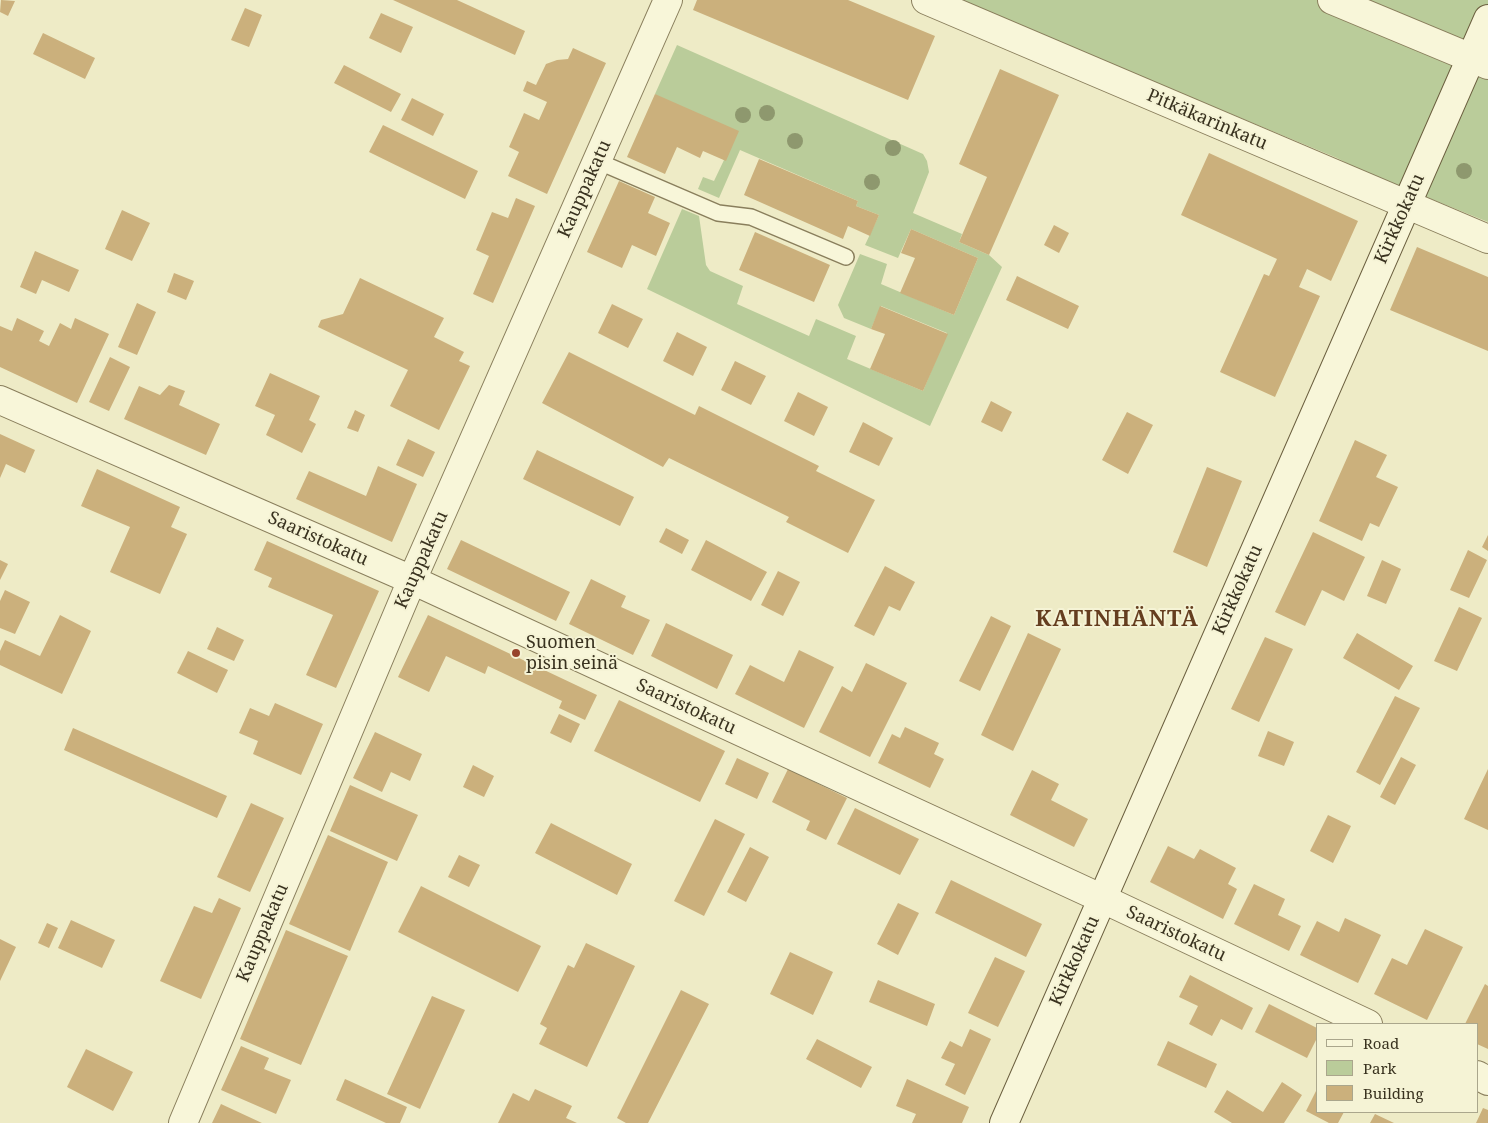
<!DOCTYPE html>
<meta charset="utf-8">
<style>
body{margin:0}
#map{position:relative;width:1488px;height:1123px;overflow:hidden;background:#eeebc6;font-family:"Noto Serif",serif}
canvas{display:block}
.legend{position:absolute;left:1316px;top:1023px;width:162px;height:90px;box-sizing:border-box;background:#f5f3d5;border:1px solid #aaa68c;margin:0;padding:6px 9px;list-style:none;font-size:15px;color:#39321f}
.legend li{display:flex;align-items:center;gap:10px;height:25px}
.legend b{width:25px;border:1px solid #aaa68c}
</style>
<div id="map">
<canvas width="1488" height="1123"></canvas>
<ul class="legend">
<li><b style="height:6px;background:#f8f6d9"></b>Road</li>
<li><b style="height:14px;background:#bacc9a"></b>Park</li>
<li><b style="height:14px;background:#cbb07c"></b>Building</li>
</ul>
</div>
<script>
const ctx = document.querySelector('canvas').getContext('2d');
ctx.lineJoin = 'round';
function fillPath(path, color) { ctx.fillStyle = color; ctx.fill(path, 'evenodd'); }
const poly = rows => new Path2D(rows.map(r => 'M' + r).join(''));
function trace(path, color, width, dash) { ctx.strokeStyle = color; ctx.lineWidth = width; ctx.lineCap = dash ? 'butt' : 'round'; ctx.setLineDash(dash || []); ctx.stroke(path); }
function drawText(font, color, halo, rows, align = 'center') {
  ctx.font = font + ' "Noto Serif",serif'; ctx.lineWidth = 4; ctx.setLineDash([]); ctx.textBaseline = 'middle'; ctx.strokeStyle = halo; ctx.fillStyle = color; for (const [text, x, y, turn = 0] of rows) {
    ctx.save(); ctx.translate(x, y); ctx.rotate((+turn || 0) * Math.PI / 180); ctx.textAlign = isNaN(turn) ? turn : align; if (halo) ctx.strokeText(text, 0, 0); ctx.fillText(text, 0, 0); ctx.restore();
  }
}
fillPath(poly([
 [957,0,1488,0,1488,222,1362,171,1337,158],
 [677,45,923,154,927,161,929,172,913,213,962,234,959,242,989,255,1002,267,930,426,647,289,682,209,699,216,706,265,710,271,743,286,737,304,809,336,816,319,856,336,847,359,923,391,947,333,881,306,871,329,844,318,838,305,860,254,887,264,881,284,954,315,978,258,911,229,898,258,865,245,879,215,856,206,858,201,740,150,719,198,698,189,703,177,714,181,724,160,655,94]
]), '#bacc9a');
fillPath(poly([
 [1,0,15,1,8,16,0,12],
 [393,0,457,0,525,31,515,55],
 [697,0,848,0,935,36,908,100,693,10],
 [245,8,262,15,249,47,231,40],
 [381,13,413,27,401,53,369,38],
 [43,33,95,58,85,79,33,54],
 [573,48,606,63,547,194,508,176,519,152,509,147,524,113,539,120,547,102,523,91,527,81,536,85,546,64,557,60,568,59],
 [344,65,401,94,391,112,334,83],
 [1000,69,1059,95,989,255,959,242,987,177,959,164],
 [655,94,739,131,726,161,703,151,700,158,677,147,665,174,627,157],
 [412,98,444,114,433,136,401,120],
 [383,125,478,171,465,199,369,152],
 [1209,153,1358,221,1331,281,1307,269,1299,287,1320,296,1275,397,1220,372,1264,274,1269,276,1277,259,1181,215],
 [759,159,858,201,856,206,879,215,870,236,848,226,843,239,744,195],
 [619,181,655,197,648,213,670,223,656,256,632,245,622,268,587,252],
 [516,198,535,206,493,303,473,294,489,256,476,250,492,212,508,218],
 [122,210,150,223,132,261,105,249],
 [1054,225,1069,233,1059,253,1044,245],
 [911,229,978,258,954,315,900,293,915,258,901,253],
 [755,232,830,265,814,302,739,270],
 [1417,247,1488,277,1488,351,1390,310],
 [35,251,79,270,69,292,42,280,36,294,20,287],
 [174,273,194,281,186,300,167,292],
 [1017,276,1079,306,1068,329,1006,300],
 [360,278,444,318,434,337,464,352,459,361,470,366,439,430,390,406,408,370,318,327,321,320,343,314],
 [137,303,156,312,137,355,118,347],
 [612,304,643,319,628,348,598,333],
 [880,306,948,334,923,391,870,369,885,334,871,329],
 [17,318,44,331,39,341,49,346,60,323,71,329,75,318,109,334,77,403,0,367,0,326,12,331],
 [677,332,707,347,693,376,663,361],
 [569,352,695,415,699,406,819,466,816,471,875,500,848,553,786,522,789,517,669,458,663,467,542,403],
 [110,357,130,367,109,411,89,402],
 [735,361,766,376,751,405,721,390],
 [270,373,320,396,309,420,316,424,302,453,266,435,275,415,255,406],
 [169,385,185,391,179,405,220,424,206,455,124,419,139,386,160,395],
 [798,392,828,407,814,436,784,421],
 [991,401,1012,412,1002,432,981,422],
 [355,410,365,415,358,432,347,428],
 [1127,412,1153,425,1128,474,1102,460],
 [863,422,893,438,879,466,849,452],
 [0,434,35,450,25,473,6,464,0,478],
 [408,439,435,452,423,477,396,465],
 [1355,440,1387,455,1376,477,1398,487,1379,527,1370,523,1362,541,1319,521],
 [537,450,634,497,620,526,523,479],
 [378,466,417,484,392,542,296,499,309,471,366,496],
 [1207,467,1242,481,1207,567,1173,552],
 [97,469,180,507,171,527,187,534,160,594,110,572,130,527,81,506],
 [666,528,689,540,682,554,659,542],
 [1313,532,1365,557,1344,601,1322,590,1305,626,1275,612],
 [1488,535,1488,551,1482,547],
 [461,540,570,592,556,621,447,569],
 [706,540,767,572,751,601,691,570],
 [267,541,379,591,336,688,306,675,333,615,268,587,272,578,254,570],
 [1468,550,1487,560,1469,598,1450,590],
 [0,560,8,564,0,580],
 [1382,560,1401,569,1386,604,1367,596],
 [885,566,915,582,900,611,889,606,874,636,854,626],
 [778,571,800,582,783,616,761,605],
 [591,579,626,596,621,607,650,620,633,655,569,624],
 [5,590,30,602,15,634,0,628,0,601],
 [1459,607,1482,618,1457,671,1434,661],
 [60,615,91,631,62,694,0,665,0,651,5,640,40,656],
 [428,615,597,695,585,720,559,708,562,701,488,666,485,674,446,656,429,692,398,677],
 [991,616,1011,626,980,691,959,681],
 [666,623,733,655,717,689,651,656],
 [217,627,244,640,234,661,207,649],
 [1028,633,1061,649,1013,751,981,735],
 [1357,633,1413,666,1399,690,1343,658],
 [1265,637,1293,649,1259,722,1231,709],
 [799,650,834,667,804,728,735,694,750,665,784,682],
 [188,651,228,670,217,693,177,673],
 [866,663,907,683,870,757,819,732,842,686,852,692],
 [1395,696,1420,708,1380,785,1356,772],
 [619,700,725,751,700,802,594,751],
 [275,703,323,724,301,775,253,754,258,741,239,733,250,708,269,716],
 [559,714,580,724,571,743,550,733],
 [905,727,939,743,934,754,944,759,930,788,878,763,892,734,900,738],
 [73,728,227,796,217,818,64,750],
 [1268,731,1294,742,1284,766,1258,756],
 [375,732,422,754,410,781,391,772,382,792,353,778],
 [1401,757,1416,765,1395,805,1380,797],
 [737,758,769,773,757,799,725,784],
 [473,765,494,776,484,797,463,787],
 [788,769,847,798,826,840,806,830,810,821,772,802],
 [1488,769,1488,830,1464,819],
 [1032,770,1059,784,1051,800,1088,819,1074,847,1010,815],
 [350,785,418,815,397,861,330,831],
 [251,803,284,818,250,892,217,877],
 [855,808,919,839,900,875,837,844],
 [1328,815,1351,826,1333,863,1310,851],
 [715,819,745,834,704,916,674,901],
 [551,823,632,864,617,895,535,853],
 [328,835,388,862,350,951,289,924],
 [1168,846,1194,859,1200,849,1236,868,1228,884,1237,889,1223,919,1150,882],
 [750,847,769,857,746,902,727,892],
 [459,855,480,865,469,887,448,877],
 [951,880,1042,924,1026,957,935,913],
 [1254,884,1285,899,1278,915,1301,926,1289,951,1234,924],
 [421,886,541,946,518,992,398,932],
 [219,898,241,908,201,999,160,981,194,906,212,913],
 [898,903,919,913,898,955,877,944],
 [1345,918,1381,935,1358,983,1300,955,1317,921,1339,932],
 [71,920,115,940,102,968,58,948],
 [47,923,58,928,49,948,38,943],
 [1425,929,1463,947,1427,1020,1374,994,1392,958,1407,965],
 [286,930,348,956,301,1065,240,1039],
 [0,939,16,947,0,981],
 [586,943,635,966,587,1067,539,1044,547,1028,540,1024,568,965,574,968],
 [790,952,833,972,813,1015,770,994],
 [995,957,1025,971,998,1027,968,1013],
 [1190,975,1253,1008,1242,1030,1221,1019,1212,1036,1189,1024,1198,1006,1179,997],
 [878,980,935,1004,927,1026,869,1002],
 [1485,984,1488,986,1488,1049,1477,1044,1477,1024,1465,1024],
 [681,990,709,1004,648,1123,626,1123,617,1118],
 [432,996,465,1010,420,1109,387,1094],
 [1269,1004,1317,1028,1317,1038,1307,1058,1255,1032],
 [970,1029,991,1039,965,1095,945,1085,955,1064,941,1058,950,1041,962,1047],
 [817,1039,872,1067,861,1088,806,1059],
 [1168,1041,1217,1064,1206,1088,1157,1065],
 [241,1046,269,1058,264,1069,291,1080,276,1114,221,1090],
 [86,1049,133,1072,113,1111,67,1087],
 [345,1079,407,1107,400,1123,386,1123,336,1100],
 [907,1079,969,1107,962,1123,912,1123,916,1114,896,1106],
 [1282,1082,1302,1095,1284,1123,1232,1123,1214,1112,1227,1090,1263,1112],
 [535,1089,572,1106,566,1118,577,1123,498,1123,513,1093,529,1101],
 [1317,1089,1317,1112,1344,1112,1338,1123,1329,1123,1306,1111],
 [221,1104,262,1123,212,1123],
 [1483,1108,1488,1110,1488,1123,1476,1123],
 [1375,1114,1394,1123,1370,1123]
]), '#cbb07c');
const lane = poly([
 [597,161,718,213,751,217,846,257]
]);
const street = poly([
 [926,0,1488,239],
 [1332,0,1488,65],
 [0,400,412,580,1103,899,1368,1024],
 [1477,1075,1488,1081],
 [183,1123,412,580,668,0]
]);
const secondary = poly([
 [1004,1123,1488,19]
]);
trace(lane, '#897e5c', 18);
trace(street, '#897e5c', 30);
trace(secondary, '#6b5f3f', 30);
trace(lane, '#f8f6d9', 15);
trace(street, '#f8f6d9', 28);
trace(secondary, '#f8f6d9', 28);
ctx.fillStyle = '#8e986e';
for (const [x, y] of [
 [767,113],
 [743,115],
 [795,141],
 [893,148],
 [1464,171],
 [872,182]
]) { ctx.beginPath(); ctx.arc(x, y, 8, 0, 2 * Math.PI); ctx.fill(); }
for (const [x, y, r, color] of [
 [516,653,5,"#97442c"]
]) { const dot = new Path2D(); dot.arc(x, y, r, 0, 2 * Math.PI); ctx.fillStyle = color; ctx.fill(dot); trace(dot, '#f5f3d5', 2); }
drawText('18px', '#39321f', '#f5f3d5', [
 ["Pitkäkarinkatu",1207,120,23],
 ["Kauppakatu",585,189,-66],
 ["Kirkkokatu",1400,219,-66],
 ["Saaristokatu",318,539,24],
 ["Kauppakatu",422,560,-66],
 ["Kirkkokatu",1238,590,-66],
 ["Saaristokatu",686,707,25],
 ["Kauppakatu",263,933,-67],
 ["Saaristokatu",1176,934,25],
 ["Kirkkokatu",1075,961,-66]
]);
drawText('18px', '#39321f', '#f5f3d5', [
 ["Suomen",526,643],
 ["pisin seinä",526,664]
], 'left');
ctx.letterSpacing = '1px';
drawText('bold 22px', '#653e1f', '#f5f3d5', [
 ["KATINHÄNTÄ",1117,620]
]);
ctx.letterSpacing = '0px';
</script>
